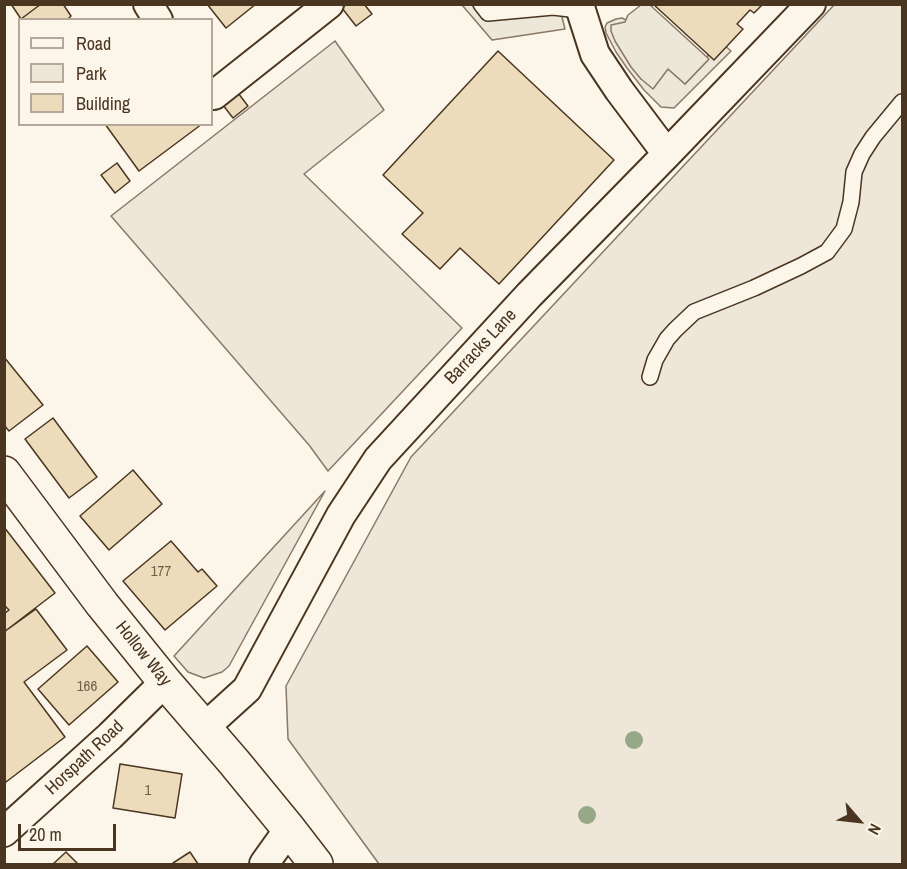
<!DOCTYPE html>
<style>
body{margin:0}
#map{position:relative;width:907px;height:869px;overflow:hidden;background:#fbf6e9;font-family:"Archivo Narrow",sans-serif}
canvas{display:block}
.frame{position:absolute;inset:0;border:6px solid #4a3520;pointer-events:none}
.legend{position:absolute;left:18px;top:18px;width:195px;height:108px;box-sizing:border-box;background:#fbf6e9;border:2px solid #b4a999;margin:0;padding:8px 10px;list-style:none;font-size:18px;color:#4a3520}
.legend li{display:flex;align-items:center;gap:12px;height:30px}
.legend b{width:30px;border:2px solid #b4a999}
.north{position:absolute;left:829px;top:791px;width:60px;height:60px;-webkit-text-stroke:4px #fbf6e9;paint-order:stroke;rotate:118deg;font-size:16px;font-weight:700;line-height:24px;text-align:center;color:#4a3520}
.north::after{content:'';display:block;margin:auto;width:21px;height:27px;background:#4a3520;clip-path:polygon(50% 0,100% 100%,50% 72%,0 100%)}
.scale{position:absolute;left:18px;top:824px;width:98px;height:27px;box-sizing:border-box;border:3px solid #4a3520;border-top:0;padding-left:8px;font-size:18px;line-height:21px;white-space:nowrap;color:#4a3520;-webkit-text-stroke:4px #fbf6e9;paint-order:stroke}
</style>
<div id="map">
<canvas width="907" height="869"></canvas>
<div class="frame"></div>
<ul class="legend">
<li><b style="height:8px;background:#fbf6e9"></b>Road</li>
<li><b style="height:16px;background:#ede6d9"></b>Park</li>
<li><b style="height:16px;background:#ecdcbc"></b>Building</li>
</ul>
<div class="north">N</div>
<div class="scale">20 m</div>
</div>
<script>
const ctx = document.querySelector('canvas').getContext('2d');
ctx.lineJoin = 'round';
function fillPath(path, color) { ctx.fillStyle = color; ctx.fill(path, 'evenodd'); }
const poly = rows => new Path2D(rows.map(r => 'M' + r).join(''));
function trace(path, color, width, dash) { ctx.strokeStyle = color; ctx.lineWidth = width; ctx.lineCap = dash ? 'butt' : 'round'; ctx.setLineDash(dash || []); ctx.stroke(path); }
function drawText(font, color, halo, rows, align = 'center') {
  ctx.font = font + ' "Archivo Narrow",sans-serif'; ctx.lineWidth = 4.5; ctx.setLineDash([]); ctx.textBaseline = 'middle'; ctx.strokeStyle = halo; ctx.fillStyle = color; for (const [text, x, y, turn = 0] of rows) {
    ctx.save(); ctx.translate(x, y); ctx.rotate((+turn || 0) * Math.PI / 180); ctx.textAlign = isNaN(turn) ? turn : align; if (halo) ctx.strokeText(text, 0, 0); ctx.fillText(text, 0, 0); ctx.restore();
  }
}
const green = poly([
 [834,5,902,5,902,864,379,864,288,739,286,686,411,457,834,5],
 [622,18,626,20,637,73,641,79,668,69,685,84,708,60,707,57,710,53,723,44,731,51,674,108,661,107,644,90,627,68,616,52,606,33,605,27,607,23,616,19,622,18],
 [335,41,384,110,304,174,462,328,328,471,309,445,111,216,335,41],
 [325,491,229,666,222,672,204,678,188,672,174,656,325,491]
]);
fillPath(green, '#ede6d9');
trace(green, '#887966', 1.5);
const parking = poly([
 [462,5,559,5,565,29,492,40,462,5],
 [641,5,650,5,709,59,685,84,668,69,653,89,641,79,631,67,615,41,611,31,611,25,625,22,628,15,641,5]
]);
fillPath(parking, '#ede7d9');
trace(parking, '#887966', 1.5);
const building = poly([
 [11,4,41,4,21,19,11,4],
 [41,4,63,4,71,16,67,20,22,20,21,19,41,4],
 [207,4,256,4,226,28,207,4],
 [347,4,364,4,372,14,356,26,342,8,347,4],
 [653,4,763,4,754,13,750,10,737,24,743,29,714,60,653,4],
 [498,51,614,160,499,284,460,248,440,269,402,234,423,213,383,175,498,51],
 [235,89,248,106,233,118,219,100,235,89],
 [105,124,202,124,139,171,105,124],
 [117,163,130,181,115,193,101,175,117,163],
 [4,357,43,405,9,431,4,425,4,357],
 [53,418,97,477,69,498,25,439,53,418],
 [133,470,162,504,109,550,80,516,133,470],
 [4,527,55,593,4,632,4,614,9,610,4,605,4,527],
 [171,541,198,572,202,569,217,586,165,630,123,581,171,541],
 [36,609,67,650,24,682,65,737,6,782,4,781,4,632,36,609],
 [87,646,118,682,69,725,38,689,87,646],
 [120,764,182,774,175,818,113,808,120,764],
 [66,852,78,864,53,864,66,852],
 [190,852,198,864,175,864,173,863,190,852]
]);
fillPath(building, '#ecdcbc');
trace(building, '#4a3520', 1.5);
const service = poly([
 [481,4,488,13,553,7,579,10],
 [650,377,655,360,667,339,675,330,694,312,754,288,801,266,827,252,844,229,851,202,854,172,862,154,873,137,902,102]
]);
const minor = poly([
 [148,4,158,20],
 [579,4,595,54,619,90,667,154],
 [212,93,214,95,329,4],
 [204,728,247,689,341,515,378,459,529,295,667,154,811,4],
 [4,832,110,736,165,682],
 [264,864,289,829]
]);
const secondary = poly([
 [4,473,102,604,165,682,234,762,289,829,316,864]
]);
trace(service, '#4a3520', 18);
trace(minor, '#4a3520', 32);
trace(secondary, '#4a3520', 36);
trace(service, '#fbf6e9', 15);
trace(minor, '#fbf6e9', 28);
trace(secondary, '#fbf6e9', 33);
ctx.fillStyle = '#96a887';
for (const [x, y] of [
 [634,740],
 [587,815]
]) { ctx.beginPath(); ctx.arc(x, y, 9, 0, 2 * Math.PI); ctx.fill(); }
drawText('15px', '#725f47', null, [
 ["177",161,572],
 ["166",87,687],
 ["1",148,791]
]);
drawText('18px', '#4a3520', '#fbf6e9', [
 ["Barracks Lane",481,347,-47],
 ["Hollow Way",143,654,51],
 ["Horspath Road",85,758,-43]
]);
</script>
